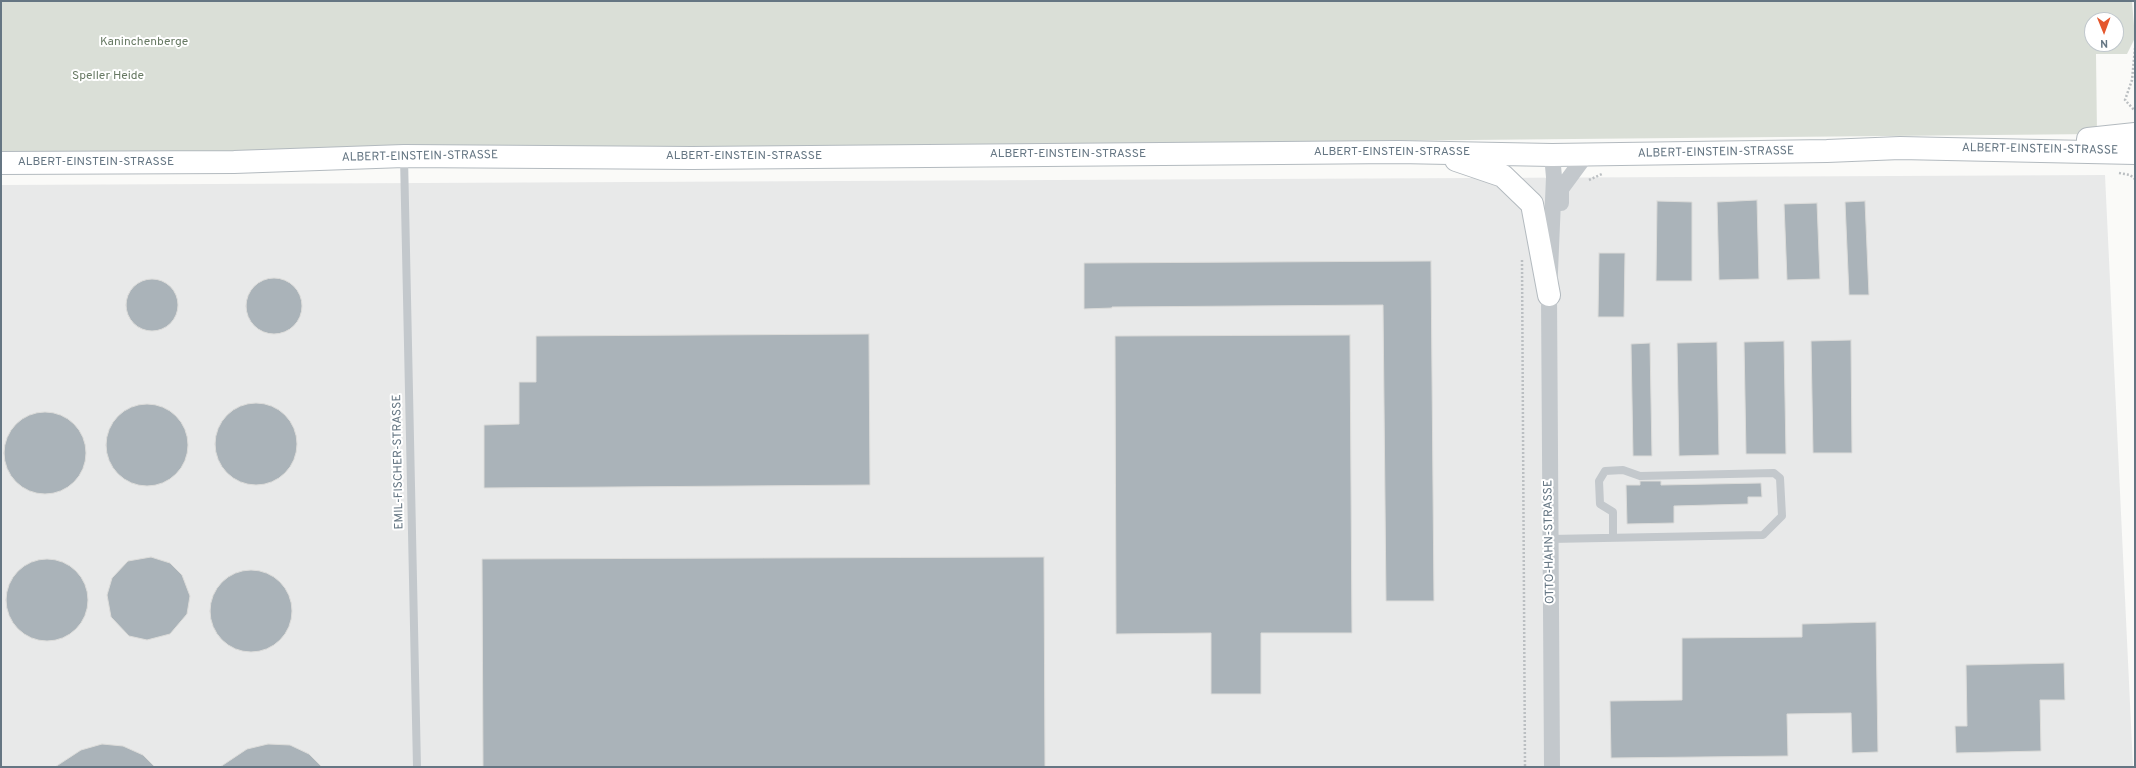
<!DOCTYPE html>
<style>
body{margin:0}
#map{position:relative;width:2136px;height:768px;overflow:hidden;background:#fafaf8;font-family:Overpass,sans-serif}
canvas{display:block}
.frame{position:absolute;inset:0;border:2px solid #657683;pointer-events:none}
.north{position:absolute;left:2084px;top:12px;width:40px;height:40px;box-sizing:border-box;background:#fff;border:1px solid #c1c8cd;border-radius:50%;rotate:179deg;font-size:11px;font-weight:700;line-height:16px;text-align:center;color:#657683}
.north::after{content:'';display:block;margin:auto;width:14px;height:18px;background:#e4572e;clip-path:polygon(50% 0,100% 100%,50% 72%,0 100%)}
</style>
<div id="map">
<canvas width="2136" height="768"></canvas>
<div class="frame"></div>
<div class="north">N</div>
</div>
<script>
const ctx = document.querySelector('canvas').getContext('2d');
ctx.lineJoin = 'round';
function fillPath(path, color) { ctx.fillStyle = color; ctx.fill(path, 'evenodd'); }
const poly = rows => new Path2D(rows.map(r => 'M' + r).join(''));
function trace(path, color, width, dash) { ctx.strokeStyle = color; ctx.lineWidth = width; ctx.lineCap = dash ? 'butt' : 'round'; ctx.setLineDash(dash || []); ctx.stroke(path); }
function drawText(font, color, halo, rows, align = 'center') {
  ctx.font = font + ' Overpass,sans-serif'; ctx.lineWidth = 4; ctx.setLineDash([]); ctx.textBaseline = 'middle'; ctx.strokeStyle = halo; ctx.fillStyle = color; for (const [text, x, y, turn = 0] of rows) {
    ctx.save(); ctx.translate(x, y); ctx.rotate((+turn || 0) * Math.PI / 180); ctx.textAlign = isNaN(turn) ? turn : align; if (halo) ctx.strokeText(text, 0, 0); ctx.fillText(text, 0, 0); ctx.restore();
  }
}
fillPath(poly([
 [2105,175,2133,767,1,767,1,185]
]), '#e8e9e9');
fillPath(poly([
 [1,1,2132,1,2135,38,2127,54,2096,54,2097,134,1,154],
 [2092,20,2116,20,2116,44,2092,44]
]), '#dadfd7');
const building = poly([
 [1757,200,1759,279,1719,280,1717,202,1757,200],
 [1657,201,1692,202,1692,281,1656,281,1657,201],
 [1865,201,1869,295,1849,295,1845,202,1865,201],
 [1817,203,1820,279,1787,280,1784,204,1817,203],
 [1599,253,1625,253,1624,317,1598,317,1599,253],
 [1431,261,1434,601,1386,601,1383,305,1112,307,1112,308,1084,309,1084,263,1431,261],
 '246 306a28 28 0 1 1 56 0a28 28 0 1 1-56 0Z',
 '126 305a26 26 0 1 1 52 0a26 26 0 1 1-52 0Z',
 [869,334,870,485,484,488,484,425,519,424,519,382,536,382,536,336,869,334],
 [1350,335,1352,633,1261,633,1261,694,1211,694,1211,633,1116,634,1115,336,1350,335],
 [1851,340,1852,453,1813,453,1811,341,1851,340],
 [1784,341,1786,454,1746,454,1744,342,1784,341],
 [1717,342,1719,455,1679,456,1677,343,1717,342],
 [1650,343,1652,456,1633,456,1631,344,1650,343],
 '215 444a41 41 0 1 1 82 0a41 41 0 1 1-82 0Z',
 '106 445a41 41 0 1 1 82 0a41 41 0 1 1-82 0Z',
 '4 453a41 41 0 1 1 82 0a41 41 0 1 1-82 0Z',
 [1640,481,1661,481,1661,485,1761,483,1762,497,1748,497,1748,504,1674,506,1674,523,1627,524,1626,485,1640,485,1640,481],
 [151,557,170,563,182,575,190,596,187,614,170,634,147,640,129,636,111,617,107,595,112,578,128,561,151,557],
 [1044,557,1045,767,483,767,482,559,1044,557],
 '6 600a41 41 0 1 1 82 0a41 41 0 1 1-82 0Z',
 '210 611a41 41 0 1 1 82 0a41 41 0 1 1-82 0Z',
 [1876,622,1878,752,1852,753,1851,713,1787,714,1788,756,1611,758,1610,701,1682,700,1682,638,1802,637,1802,624,1876,622],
 [2064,663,2065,700,2040,700,2041,751,1956,753,1955,726,1967,726,1966,665,2064,663],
 [102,744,123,746,143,755,155,767,55,767,81,750,102,744],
 [268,744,290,745,309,754,322,767,220,767,247,749,268,744]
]);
fillPath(building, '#aab3b9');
trace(building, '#dcdcda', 1);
const secondary = poly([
 [2088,139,2135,134],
 [1456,160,1503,176,1532,204,1549,295],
 [1,163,234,162,404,156,692,158,1398,152,1552,155,1827,151,1900,148,2135,153]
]);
trace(secondary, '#b3babf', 24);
trace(poly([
 [2135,48,2132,80,2125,100,2135,111],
 [2119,173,2130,175,2135,179],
 [1589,180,1602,174],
 [1522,260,1525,767]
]), '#bbbfc2', 2.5, [2, 2]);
trace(poly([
 [404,157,417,767],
 [1550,539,1763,535,1782,516,1780,478,1774,473,1640,476,1623,470,1605,471,1599,481,1600,504,1613,512,1613,538]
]), '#c3c8cc', 8);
trace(poly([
 [1552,155,1554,177,1549,295,1552,767],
 [1561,203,1561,189,1586,155]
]), '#c3c8cc', 16);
trace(secondary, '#fff', 22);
drawText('12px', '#687a64', '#fff', [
 ["Kaninchenberge",144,43],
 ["Speller Heide",108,77]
]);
drawText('12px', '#657683', '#fff', [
 ["ALBERT-EINSTEIN-STRASSE",2040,150,1],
 ["ALBERT-EINSTEIN-STRASSE",1392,153],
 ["ALBERT-EINSTEIN-STRASSE",1716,153,-1],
 ["ALBERT-EINSTEIN-STRASSE",1068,155],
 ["ALBERT-EINSTEIN-STRASSE",420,157,-1],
 ["ALBERT-EINSTEIN-STRASSE",744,157],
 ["ALBERT-EINSTEIN-STRASSE",96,163],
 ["EMIL-FISCHER-STRASSE",399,462,-91],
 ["OTTO-HAHN-STRASSE",1550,542,-91]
]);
</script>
